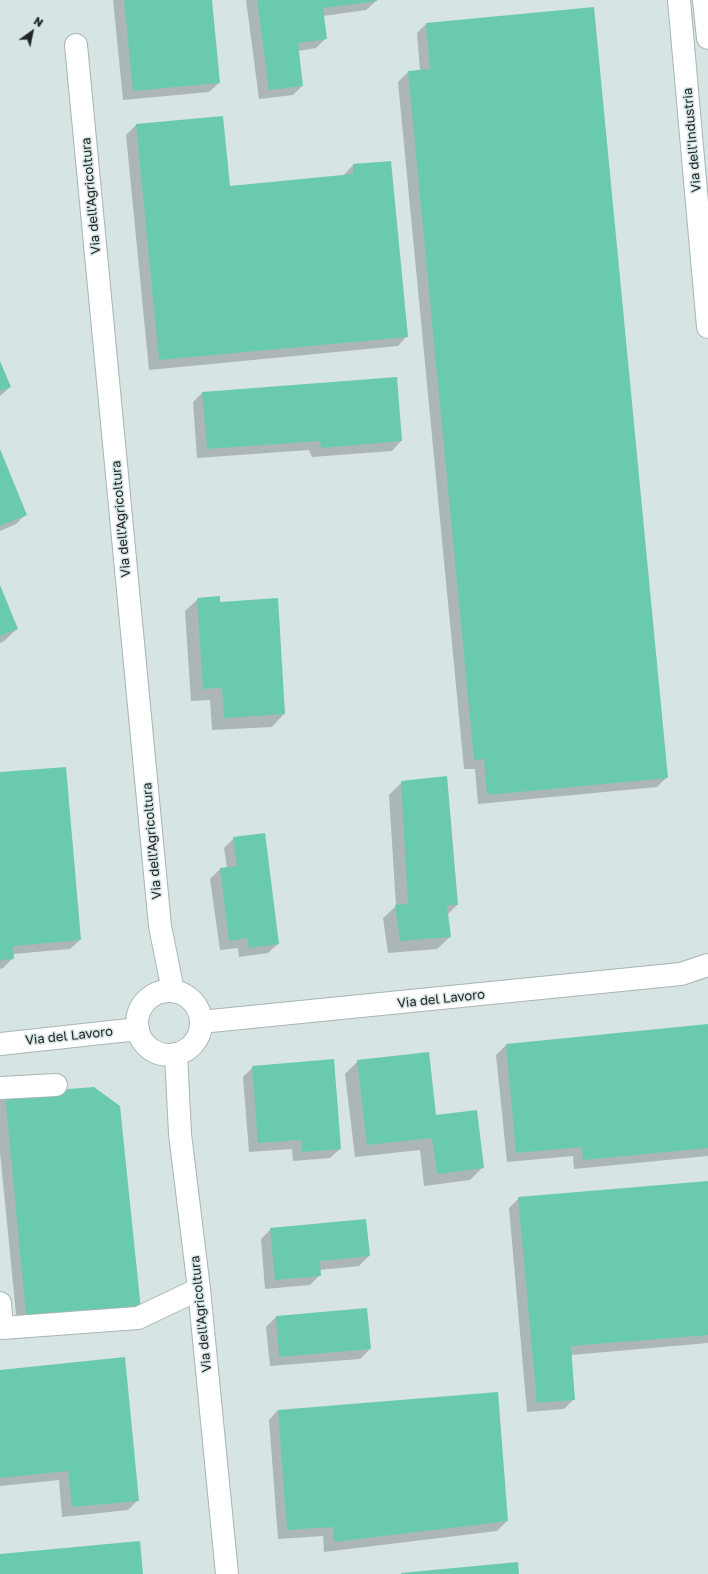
<!DOCTYPE html>
<style>
body{margin:0}
#map{position:relative;width:708px;height:1574px;overflow:hidden;background:#d7e4e4;font-family:"Golos Text",sans-serif}
canvas{display:block}
.north{position:absolute;left:12px;top:12px;width:40px;height:40px;-webkit-text-stroke:3px #d7e4e4;paint-order:stroke;rotate:33deg;font-size:11px;font-weight:700;line-height:16px;text-align:center;color:#212525}
.north::after{content:'';display:block;margin:auto;width:14px;height:18px;background:#212525;clip-path:polygon(50% 0,100% 100%,50% 72%,0 100%)}
</style>
<div id="map">
<canvas width="708" height="1574"></canvas>
<div class="north">N</div>
</div>
<script>
const ctx = document.querySelector('canvas').getContext('2d');
ctx.lineJoin = 'round';
function fillPath(path, color) { ctx.fillStyle = color; ctx.fill(path, 'evenodd'); }
const poly = rows => new Path2D(rows.map(r => 'M' + r).join(''));
function trace(path, color, width, dash) { ctx.strokeStyle = color; ctx.lineWidth = width; ctx.lineCap = dash ? 'butt' : 'round'; ctx.setLineDash(dash || []); ctx.stroke(path); }
function drawText(font, color, halo, rows, align = 'center') {
  ctx.font = font + ' "Golos Text",sans-serif'; ctx.lineWidth = 3; ctx.setLineDash([]); ctx.textBaseline = 'middle'; ctx.strokeStyle = halo; ctx.fillStyle = color; for (const [text, x, y, turn = 0] of rows) {
    ctx.save(); ctx.translate(x, y); ctx.rotate((+turn || 0) * Math.PI / 180); ctx.textAlign = isNaN(turn) ? turn : align; if (halo) ctx.strokeText(text, 0, 0); ctx.fillText(text, 0, 0); ctx.restore();
  }
}
fillPath(poly([
 [113,0,211,0,219,83,209,92,123,100],
 [246,0,376,0,376,1,366,10,323,16,326,38,316,48,298,51,302,86,293,95,259,99],
 [426,24,667,777,657,787,478,804,475,769,464,769,398,82,408,72,420,71,417,33],
 [222,117,229,187,343,176,353,165,407,336,398,346,149,370,126,135,136,125],
 [0,363,10,387,0,396],
 [203,392,401,441,392,451,312,457,309,450,197,458,193,402],
 [0,451,26,514,16,524,0,531],
 [0,588,17,629,4,641,0,643],
 [198,599,219,603,277,599,284,714,272,727,212,730,210,700,191,701,185,611],
 [0,773,80,940,70,949,13,954,13,958,3,968,0,969],
 [402,782,457,905,447,915,450,937,437,949,388,953,383,918,396,906,389,795],
 [234,838,278,944,268,953,239,957,238,948,220,950,210,879,220,869,227,868,224,848],
 [708,1025,708,1156,574,1169,573,1156,507,1162,496,1055,506,1045],
 [358,1061,436,1116,483,1167,470,1180,424,1186,420,1150,355,1157,345,1074],
 [253,1067,340,1149,330,1158,293,1161,292,1149,249,1152,243,1077],
 [5,1095,140,1310,18,1334,0,1152,0,1100],
 [708,1187,708,1343,571,1355,574,1399,564,1409,527,1412,509,1208,519,1198],
 [271,1229,369,1256,359,1266,319,1270,320,1275,310,1285,265,1289,261,1239],
 [276,1317,370,1349,360,1359,270,1366,266,1327],
 [0,1371,138,1500,128,1510,62,1517,59,1480,0,1486],
 [278,1410,507,1521,497,1531,324,1552,323,1536,278,1539,269,1420]
]), '#0003');
fillPath(poly([
 [124,0,212,0,220,83,133,91],
 [257,0,377,0,377,1,323,8,327,39,298,43,303,86,269,90],
 [594,7,668,778,487,795,484,759,474,760,408,71,430,69,426,23],
 [223,116,230,186,353,174,353,164,391,161,408,337,159,360,136,124],
 [0,361,11,387,0,391],
 [397,377,402,441,322,448,319,441,207,449,202,392],
 [0,449,27,515,0,526],
 [0,585,18,629,0,636],
 [220,596,220,602,278,598,285,714,224,718,222,688,203,689,197,598],
 [66,767,81,940,13,946,14,959,0,960,0,772],
 [447,776,458,905,447,905,451,937,400,941,395,905,408,904,401,781],
 [265,833,279,944,249,948,247,938,229,941,220,868,237,866,233,837],
 [708,1024,708,1148,583,1160,582,1147,516,1153,506,1044],
 [429,1052,436,1115,477,1110,484,1168,437,1174,432,1138,367,1145,357,1060],
 [334,1059,341,1149,302,1152,301,1140,258,1143,252,1066],
 [94,1087,120,1106,141,1310,27,1325,5,1094],
 [708,1181,708,1335,571,1346,575,1400,537,1403,518,1197],
 [366,1219,370,1256,320,1261,321,1276,275,1280,270,1228],
 [367,1308,371,1349,279,1357,276,1316],
 [125,1357,139,1501,72,1507,68,1471,0,1478,0,1370],
 [498,1392,508,1521,334,1542,333,1527,287,1530,278,1410],
 [140,1541,143,1574,0,1574,0,1554],
 [518,1562,519,1574,401,1574,401,1573]
]), '#6acaae');
const minor = poly([
 [679,0,708,327],
 [704,0,708,38],
 [76,45,160,926,173,991],
 [176,1054,180,1134,199,1289,227,1574],
 [0,1088,56,1085],
 [0,1303,2,1328],
 [0,1326,2,1328,138,1318,199,1289]
]);
const major = poly([
 '137 1023a32 32 0 1 1 64 0a32 32 0 1 1-64 0Z',
 [201,1022,681,974,708,965],
 [0,1044,138,1029]
]);
trace(minor, '#a8b4b5', 24);
trace(major, '#a8b4b5', 24);
trace(minor, '#fff', 22);
trace(major, '#fff', 22);
drawText('13px', '#212525', '#d7e4e4', [
 ["Via dell'Industria",692,140,-95],
 ["Via dell'Agricoltura",91,196,-95],
 ["Via dell'Agricoltura",121,519,-95],
 ["Via dell'Agricoltura",152,841,-95],
 ["Via del Lavoro",441,999,-6],
 ["Via del Lavoro",69,1036,-6],
 ["Via dell'Agricoltura",201,1314,-96]
]);
</script>
